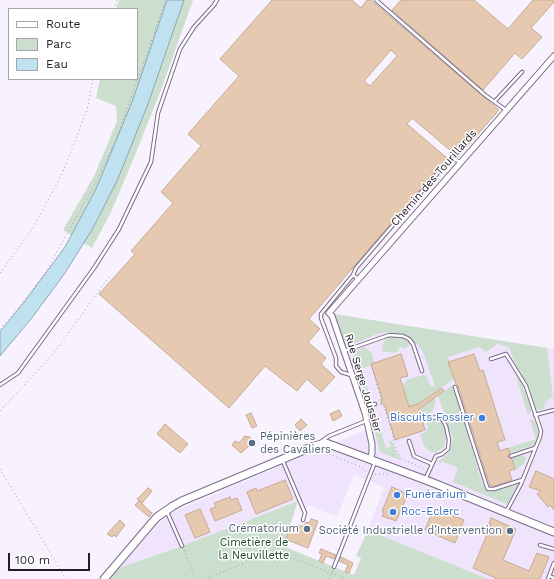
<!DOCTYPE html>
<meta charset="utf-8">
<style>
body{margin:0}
#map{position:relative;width:554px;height:579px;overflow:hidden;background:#f8f2ff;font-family:"Work Sans",sans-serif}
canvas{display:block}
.legend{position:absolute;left:8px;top:8px;width:130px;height:72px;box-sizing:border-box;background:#fff;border:1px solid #a6a4a8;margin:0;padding:5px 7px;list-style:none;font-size:12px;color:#211b26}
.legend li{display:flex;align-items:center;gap:8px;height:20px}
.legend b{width:20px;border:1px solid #a6a4a8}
.scale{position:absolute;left:8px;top:553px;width:82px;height:18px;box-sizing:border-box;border:2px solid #211b26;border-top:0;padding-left:5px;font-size:12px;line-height:14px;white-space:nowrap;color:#211b26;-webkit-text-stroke:3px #fff;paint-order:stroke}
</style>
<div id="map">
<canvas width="554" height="579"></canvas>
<ul class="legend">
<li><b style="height:5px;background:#fff"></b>Route</li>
<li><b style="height:11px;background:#ccdfcf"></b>Parc</li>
<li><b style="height:11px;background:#bfe1f0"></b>Eau</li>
</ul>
<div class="scale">100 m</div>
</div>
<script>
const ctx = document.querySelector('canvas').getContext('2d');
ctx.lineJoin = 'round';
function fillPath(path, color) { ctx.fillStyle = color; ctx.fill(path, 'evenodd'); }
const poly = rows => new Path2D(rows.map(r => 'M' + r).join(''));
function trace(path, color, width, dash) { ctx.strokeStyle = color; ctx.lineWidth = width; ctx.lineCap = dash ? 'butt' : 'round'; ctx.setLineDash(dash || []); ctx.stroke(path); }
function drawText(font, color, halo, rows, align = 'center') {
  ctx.font = font + ' "Work Sans",sans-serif'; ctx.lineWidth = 3; ctx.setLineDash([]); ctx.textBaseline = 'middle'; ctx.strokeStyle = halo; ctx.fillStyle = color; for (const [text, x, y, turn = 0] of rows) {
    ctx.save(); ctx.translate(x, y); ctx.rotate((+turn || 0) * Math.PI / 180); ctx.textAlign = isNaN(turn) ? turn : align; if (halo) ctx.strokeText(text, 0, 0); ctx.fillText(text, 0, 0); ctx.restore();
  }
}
fillPath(poly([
 [334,314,554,349,554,579,488,579,368,530,384,487,354,475,337,517,298,501,182,546,119,568,162,520,171,513,367,429]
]), '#efe4fc');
fillPath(poly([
 [119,0,193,0,161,90,133,160,111,212,92,248,63,230,95,174,117,121,116,106,96,98,100,79,137,79,137,9,116,9],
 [334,314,547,348,553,397,550,398,545,403,544,409,538,410,535,406,528,385,515,363,509,347,497,344,486,352,479,347,448,357,454,379,417,405,409,407,402,385,406,383,406,380,423,375,426,376,431,387,435,386,423,352,419,346,406,335,386,332,380,333,350,345,342,341],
 [392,336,402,338,409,342,410,345,403,349,403,347,398,348,399,351,394,353,382,351,383,343,388,337],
 [364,347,371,352,375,363,361,369,372,402,366,400,352,358,358,350],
 [516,376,520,380,524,389,531,409,531,412,528,415],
 [453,385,482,483,486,490,490,492,519,484,507,504,453,482,458,468,442,461,439,465,439,461,450,452,453,439,438,396],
 [434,398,436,402,433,410,431,413,421,416,419,409],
 [374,408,386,448,391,447,389,441,392,441,397,454,402,461,380,452,370,412],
 [435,419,439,420,443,423,447,437,443,448,436,452,431,452,424,446,420,434,426,432,425,430,428,429,427,423],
 [532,419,535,422,538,432,537,442,534,445,510,453,508,448,536,439,530,420],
 [519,456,524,456,526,460,524,464,516,470,511,458],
 [298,501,283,546,334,567,354,575,361,558,356,556,368,530,488,579,109,579,119,568,182,546]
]), '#ccdfcf');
const water = poly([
 [167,0,184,0,148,104,117,181,93,228,65,273,31,319,0,356,0,332,25,301,65,247,96,189,132,102,167,0]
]);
fillPath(water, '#bfe1f0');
trace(water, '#90a6b3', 1);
const building = poly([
 [272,0,352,0,361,8,367,0,371,0,499,110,458,157,412,118,407,124,447,158,309,319,320,329,308,342,326,358,321,364,335,377,321,392,307,379,297,391,265,366,229,408,99,294,135,254,131,251,173,203,161,192,201,146,188,134,239,76,220,59,272,0],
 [391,50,397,56,370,86,364,81,391,50],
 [401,0,474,0,508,29,533,0,554,0,554,2,531,28,542,37,522,59,515,53,483,90,392,10,401,0],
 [401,354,408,376,400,378,409,407,420,403,442,388,444,391,419,409,425,430,395,440,385,406,381,403,382,398,371,364,401,354],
 [474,354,480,371,483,370,505,440,497,442,500,451,508,448,510,454,508,456,512,459,515,469,509,471,512,480,494,486,490,486,458,386,456,384,448,362,474,354],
 [339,410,342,416,333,421,330,414,339,410],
 [251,413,257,426,252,428,246,415,251,413],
 [301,419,307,425,300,431,295,425,301,419],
 [165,424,188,444,180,453,157,434,165,424],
 [245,436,247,437,248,436,255,441,250,447,249,446,241,453,232,445,235,441,239,443,245,436],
 [536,471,554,479,554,510,550,505,548,507,537,494,541,491,529,487,536,471],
 [285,480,293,499,256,514,247,492,256,488,257,491,285,480],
 [392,487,408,494,396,521,382,516,384,512,382,511,392,487],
 [148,488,152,491,142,503,137,499,148,488],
 [230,497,231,500,237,498,242,510,215,521,210,509,216,507,214,503,230,497],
 [139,501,152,513,149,517,135,505,139,501],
 [434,508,464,520,455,543,425,530,434,508],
 [200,509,210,532,195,538,185,515,200,509],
 [491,518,516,529,503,560,529,571,537,553,549,557,540,579,495,579,496,578,473,568,491,525,489,524,491,518],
 [311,519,318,521,308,548,287,540,286,538,289,531,295,532,298,526,304,526,306,522,309,523,311,519],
 [120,520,125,525,116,537,114,535,112,537,107,534,120,520],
 [321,549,336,555,334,559,326,556,323,563,319,561,322,554,319,553,321,549],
 [341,557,353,563,349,573,345,572,348,565,339,561,341,557]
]);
fillPath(building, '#e5cab1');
trace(building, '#c5ab92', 1);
const lane = poly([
 [376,0,485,95,506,110],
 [495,101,522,72],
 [358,279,353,275,356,268,449,160,453,159,461,162],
 [344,351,389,335,403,336,409,339,413,344,422,371],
 [491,359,506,354,526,386,541,431,540,437,521,484,506,512],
 [351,375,341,372,336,366,336,358,321,318,321,314,353,275],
 [0,385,18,373,94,268,119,229,151,162,158,113,180,49,194,27,214,5,217,0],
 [455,387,487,487,488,489,494,489,522,480],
 [363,407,375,404],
 [535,415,554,410],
 [409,441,414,456,432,464],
 [319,443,329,436,366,421],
 [511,456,535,448],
 [282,459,305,513,303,520],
 [425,480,436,456,442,454,448,449,449,440,446,426,441,417,428,418],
 [167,512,182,546],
 [540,545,554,549],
 [334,567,375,462],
 [549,576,554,578],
 [548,579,554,563]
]);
const street = poly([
 [370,460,372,453,372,444,365,413,332,316,329,313,554,56]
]);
const secondary = poly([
 [104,579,150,525,157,517,173,506,182,501,314,446,326,443,431,482,554,532]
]);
trace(lane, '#796b87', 4.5);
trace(street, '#796b87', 7);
trace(secondary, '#796b87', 9);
trace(poly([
 [114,9,117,0],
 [0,273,33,228,62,174,87,110,93,79],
 [0,329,23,302,45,273,94,186,116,140,166,0],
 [371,365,381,398,379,402],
 [380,404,384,406,385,409,394,439,393,440,398,453,402,459,425,469],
 [0,411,53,354,110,276],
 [314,453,321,451,361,467,366,471],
 [0,469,66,579],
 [375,474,390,474],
 [184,550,196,579],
 [205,579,274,551,347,579],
 [329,579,333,570]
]), '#a09aa6', 1, [1, 3]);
trace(lane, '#fff', 2.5);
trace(street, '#fff', 5);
trace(secondary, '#fff', 7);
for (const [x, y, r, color] of [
 [482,418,4,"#3f7fe0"],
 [252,443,4,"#5c6f8a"],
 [397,495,4,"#3f7fe0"],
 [393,512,4,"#3f7fe0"],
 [307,529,4,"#5c6f8a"],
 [510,531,4,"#5c6f8a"]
]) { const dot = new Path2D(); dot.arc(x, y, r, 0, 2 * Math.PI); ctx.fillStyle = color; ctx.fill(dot); trace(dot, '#fff', 1.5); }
drawText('11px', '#211b26', '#fff', [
 ["Chemin des Tourillards",434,178,-49],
 ["Rue Serge Joussier",363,383,73]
]);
drawText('11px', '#366cbe', '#fff', [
 ["Biscuits Fossier",474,418,"right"],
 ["Funérarium",405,495],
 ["Roc-Eclerc",401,512]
], 'left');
drawText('11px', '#4e5e75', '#fff', [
 ["Pépinières",260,437,"left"],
 ["des Cavaliers",260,450,"left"],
 ["Crématorium",299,529],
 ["Société Industrielle d’Intervention",502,531]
], 'right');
drawText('11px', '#1a4627', '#fff', [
 ["Cimetière de",254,543],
 ["la Neuvillette",254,556]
]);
</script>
